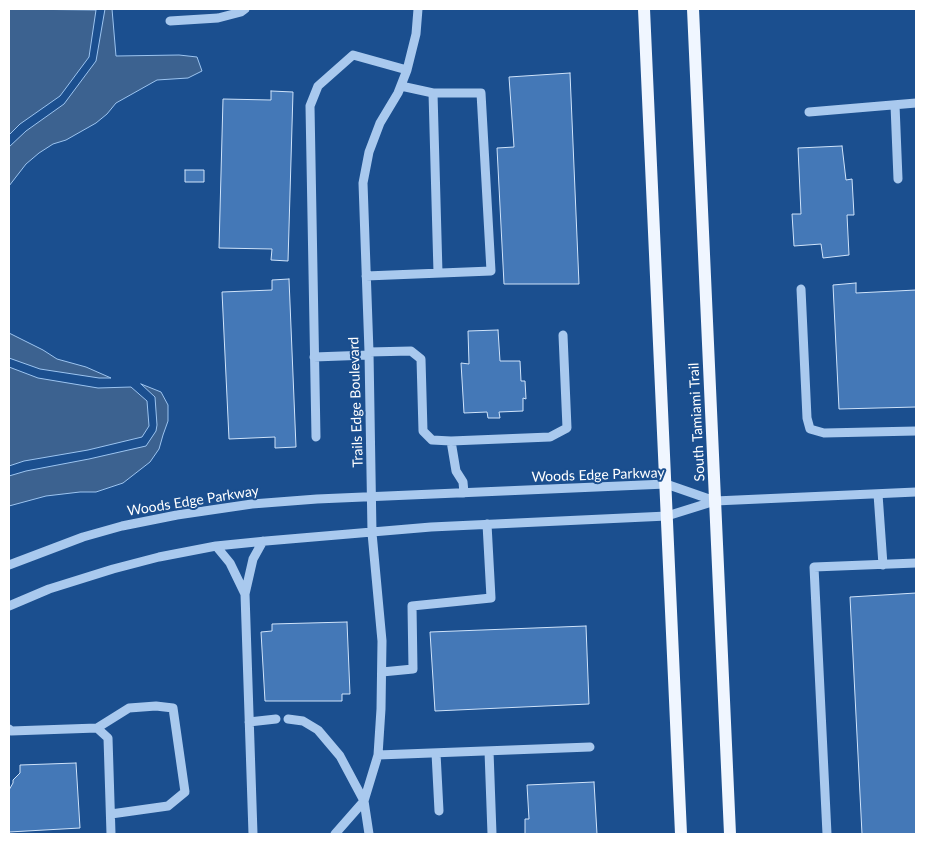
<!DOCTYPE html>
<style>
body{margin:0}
#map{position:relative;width:925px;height:843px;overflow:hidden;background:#1b4f8f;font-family:Lato,sans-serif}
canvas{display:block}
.frame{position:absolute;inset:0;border:10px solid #fff;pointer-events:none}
</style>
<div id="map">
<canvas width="925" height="843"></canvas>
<div class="frame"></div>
</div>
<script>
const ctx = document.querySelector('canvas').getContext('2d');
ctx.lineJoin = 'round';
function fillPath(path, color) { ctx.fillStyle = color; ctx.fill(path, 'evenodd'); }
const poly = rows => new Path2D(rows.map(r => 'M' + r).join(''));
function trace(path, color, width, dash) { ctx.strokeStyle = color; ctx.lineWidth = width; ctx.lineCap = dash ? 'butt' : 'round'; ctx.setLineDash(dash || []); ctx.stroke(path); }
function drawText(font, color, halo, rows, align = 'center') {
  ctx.font = font + ' Lato,sans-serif'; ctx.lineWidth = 4; ctx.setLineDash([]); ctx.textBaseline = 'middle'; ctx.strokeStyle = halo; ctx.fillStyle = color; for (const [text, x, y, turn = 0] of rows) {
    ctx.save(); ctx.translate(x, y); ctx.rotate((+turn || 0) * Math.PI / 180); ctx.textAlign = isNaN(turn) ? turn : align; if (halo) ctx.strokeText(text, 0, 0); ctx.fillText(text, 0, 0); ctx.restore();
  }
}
const water = poly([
 [9,9,96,10,89,57,60,96,20,124,9,135,9,9],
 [105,9,112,9,116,56,179,55,197,57,202,71,188,78,157,80,116,103,107,114,96,123,66,140,53,144,39,153,26,164,9,186,9,147,26,131,64,104,96,61,105,9],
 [9,333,43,350,57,359,86,367,111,378,99,378,40,369,9,358,9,333],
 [9,367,38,378,98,388,131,387,147,401,149,426,142,437,88,450,24,461,9,466,9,367],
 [141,384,161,392,168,405,168,421,163,435,159,449,150,462,123,483,96,492,80,492,46,496,9,506,9,476,26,471,89,459,146,446,156,431,157,425,155,397,141,384]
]);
fillPath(water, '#3c6290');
trace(water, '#9cc4f0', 1);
const building = poly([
 [570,73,579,284,504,284,497,148,514,147,509,77,570,73],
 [271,91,293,92,288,261,271,260,272,249,219,248,223,99,271,100,271,91],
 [842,146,846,180,852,179,854,215,847,215,849,255,823,258,821,244,794,246,792,214,801,214,798,148,842,146],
 [185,170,204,170,204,182,185,182,185,170],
 [289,279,296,447,275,448,275,437,229,439,222,292,272,290,272,280,289,279],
 [856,283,856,293,916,290,916,407,839,409,833,285,856,283],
 [498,330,500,361,520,361,521,381,525,381,526,399,523,398,523,411,499,412,500,418,488,418,487,412,464,413,461,363,469,364,468,331,498,330],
 [916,593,916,834,862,834,850,597,916,593],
 [347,622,350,694,342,694,342,701,265,701,261,632,272,631,272,624,347,622],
 [586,626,589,704,435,711,430,632,586,626],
 [76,763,80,828,9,832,9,790,13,783,13,780,20,773,20,765,76,763],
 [594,782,597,834,525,834,525,819,529,819,527,785,594,782]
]);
fillPath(building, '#4478b7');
trace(building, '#cfe3fa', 1);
trace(poly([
 [170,21,218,18,241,12,245,9],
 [433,93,438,273],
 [895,105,898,179],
 [809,112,916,103],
 [366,276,491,271,481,93,433,93,401,86],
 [801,289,807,418,810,429,824,433,916,431],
 [369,352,411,351,421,359,423,431,432,440,451,441,456,471,463,482,464,493],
 [314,357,369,355],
 [316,437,310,106,318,86,353,55,407,70],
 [451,441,550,437,567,428,563,335],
 [878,494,883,565],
 [216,546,230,563,245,594,253,559,263,541],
 [9,565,83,537,122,526,177,515,252,504,317,499,666,484,715,501],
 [245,594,253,834],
 [9,606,49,589,113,569,159,557,216,546,266,541,431,527,667,516,715,501,916,492],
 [382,672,413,669,412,606,491,598,487,524],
 [288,719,303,721,318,730,340,756,364,801,369,834],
 [249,722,276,719],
 [97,728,129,708,156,706,173,708,185,792,168,806,111,814],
 [9,729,11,731,97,728,108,738,111,834],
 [489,751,492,834],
 [436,753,439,811],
 [378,755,590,747],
 [335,834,364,801,378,755,381,709,382,641,372,533,369,352,363,183,369,152,380,123,398,93,407,70,416,34,418,9],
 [827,834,814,567,916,563]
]), '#a9c9ee', 9);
trace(poly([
 [644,9,681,834],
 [693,9,730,834]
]), '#f0f6ff', 12);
drawText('14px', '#fff', '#1b4f8f', [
 ["Trails Edge Boulevard",356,402,-92],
 ["South Tamiami Trail",697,422,-93],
 ["Woods Edge Parkway",598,475,-2],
 ["Woods Edge Parkway",193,501,-9]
]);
</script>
